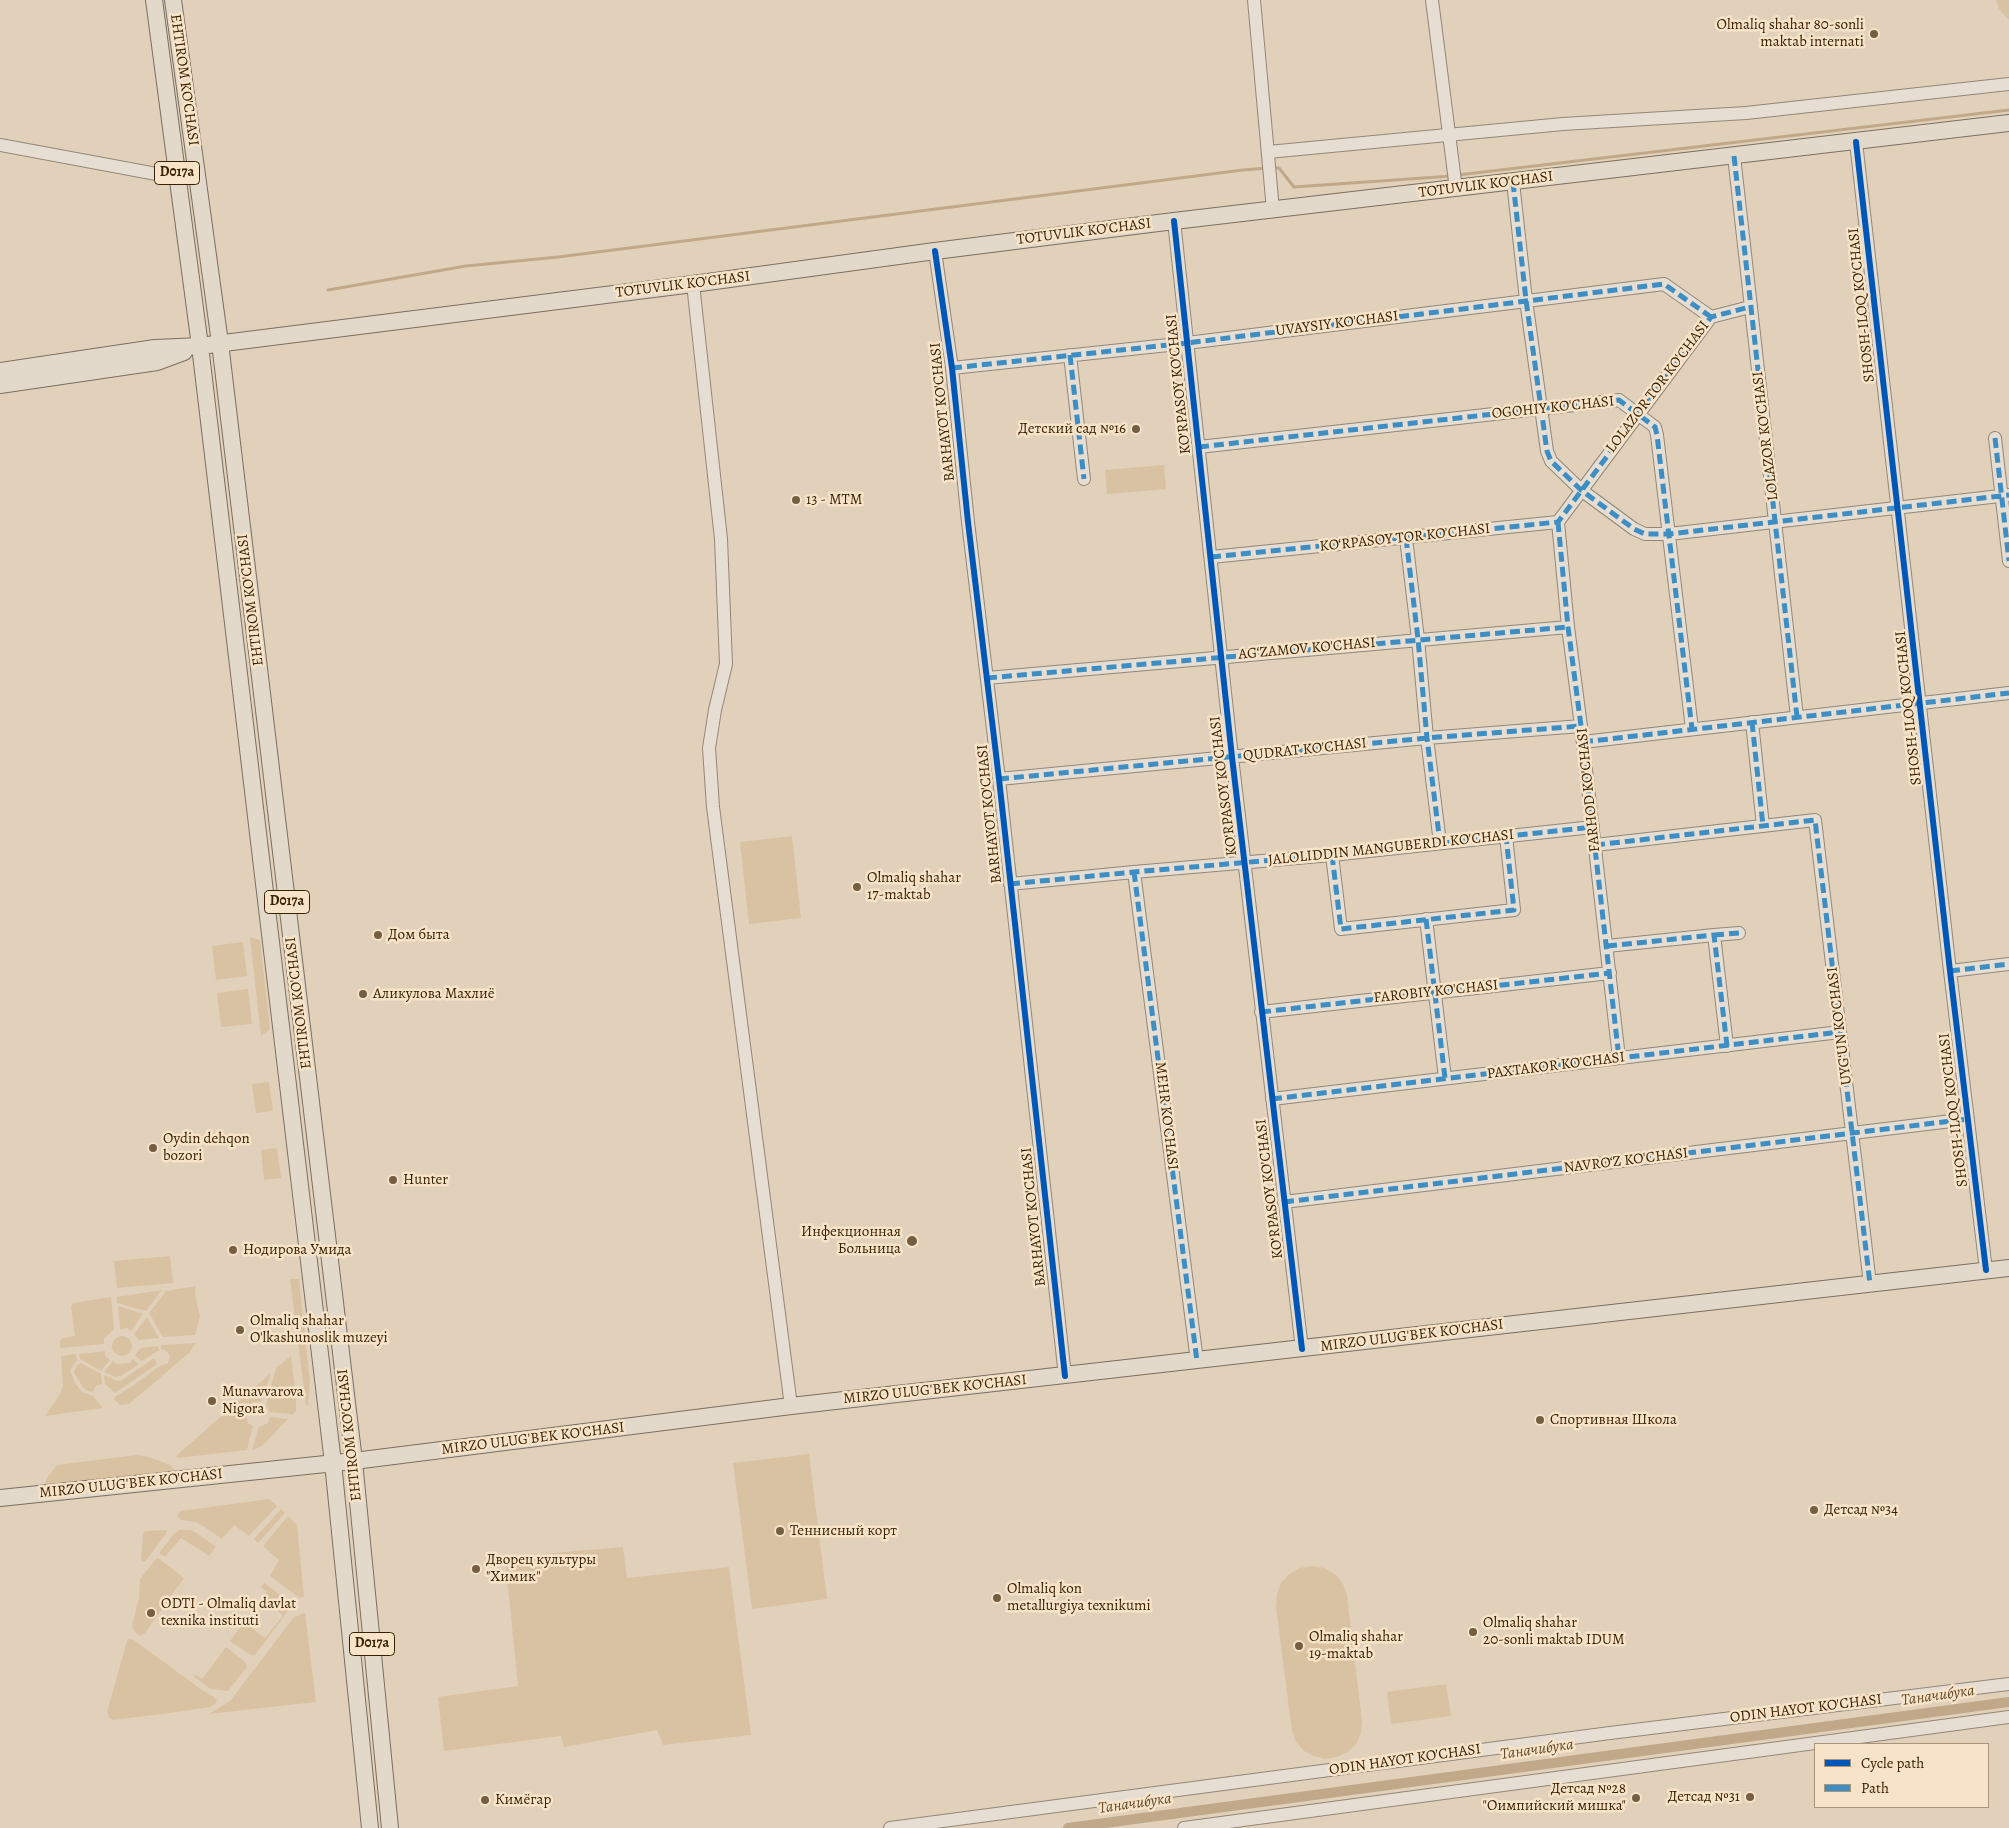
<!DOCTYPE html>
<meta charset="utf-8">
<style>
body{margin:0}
#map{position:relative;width:2009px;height:1828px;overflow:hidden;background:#e1d1bb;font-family:Alegreya,serif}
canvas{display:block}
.legend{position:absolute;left:1814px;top:1743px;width:175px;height:65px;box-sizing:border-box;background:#f6e3c8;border:1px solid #ab9579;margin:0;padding:6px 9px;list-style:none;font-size:15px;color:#3a2102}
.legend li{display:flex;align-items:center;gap:10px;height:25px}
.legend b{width:25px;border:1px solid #ab9579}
</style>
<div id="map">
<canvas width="2009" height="1828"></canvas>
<ul class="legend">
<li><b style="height:6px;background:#0057b8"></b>Cycle path</li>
<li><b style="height:6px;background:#3e8ec4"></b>Path</li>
</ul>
</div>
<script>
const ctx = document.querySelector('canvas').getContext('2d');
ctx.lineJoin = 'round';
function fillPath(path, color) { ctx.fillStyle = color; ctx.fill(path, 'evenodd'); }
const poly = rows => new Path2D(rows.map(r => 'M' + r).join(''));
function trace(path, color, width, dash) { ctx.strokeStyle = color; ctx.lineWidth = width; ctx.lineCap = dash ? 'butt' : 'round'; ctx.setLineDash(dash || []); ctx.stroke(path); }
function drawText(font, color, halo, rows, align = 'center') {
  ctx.font = font + ' Alegreya,serif'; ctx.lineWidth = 5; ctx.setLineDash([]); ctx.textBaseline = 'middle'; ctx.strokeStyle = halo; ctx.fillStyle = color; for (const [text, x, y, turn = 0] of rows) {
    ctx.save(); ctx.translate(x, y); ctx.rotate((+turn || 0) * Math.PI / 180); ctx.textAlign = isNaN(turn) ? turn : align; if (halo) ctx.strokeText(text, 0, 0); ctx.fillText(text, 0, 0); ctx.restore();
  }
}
fillPath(poly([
 [1996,0,2009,0,2009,20,1999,9],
 [1164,465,1166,489,1107,494,1105,470],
 [792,836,801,918,749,924,740,842],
 [250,937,260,940,270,1029,261,1036],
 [243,942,247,976,216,980,212,946],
 [248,989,252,1024,221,1027,217,993],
 [269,1082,273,1111,256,1113,252,1084],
 [277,1148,281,1178,264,1180,261,1150],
 [170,1256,173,1283,117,1288,114,1261],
 [290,1279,299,1279,310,1382,308,1405,306,1405],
 [196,1286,195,1293,200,1317,195,1335,163,1337,149,1313,166,1291],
 [162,1290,146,1311,117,1303,117,1297],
 [111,1297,114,1329,104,1339,104,1344,60,1348,60,1341,63,1338,75,1336,71,1307,73,1303],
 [118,1306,143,1314,131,1331,127,1328,120,1329],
 [147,1317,159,1338,138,1340,134,1334],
 '112 1346a10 10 0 1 1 20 0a10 10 0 1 1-20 0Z',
 [196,1343,189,1353,129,1404,120,1405,114,1399,116,1396,128,1389,160,1366,168,1363,170,1355,166,1351,161,1349,161,1345],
 [158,1346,159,1350,142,1361,135,1356,140,1348],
 [105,1351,105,1356,110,1360,101,1371,80,1359,79,1354],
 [76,1354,77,1360,70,1370,75,1383,82,1392,93,1396,103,1408,45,1416,60,1394,63,1385,61,1356],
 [291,1356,296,1398,296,1411,293,1414,270,1412,266,1404,276,1368],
 [154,1358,157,1364,115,1393,105,1384,104,1375,117,1381,122,1380],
 [133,1359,139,1364,121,1376,116,1377,104,1372,113,1361,117,1364,130,1363],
 [81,1363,101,1374,102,1384,96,1386,93,1392,88,1391,83,1387,74,1373,76,1366],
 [271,1373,261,1402,253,1402,245,1410,231,1408],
 [226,1412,245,1414,248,1423,253,1426,247,1450,178,1458,176,1456],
 [270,1417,288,1419,262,1446,252,1450,259,1427,268,1423],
 [809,1454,827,1599,752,1609,733,1463],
 [137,1455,149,1457,170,1465,176,1471,44,1487,46,1479,57,1465],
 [269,1499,277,1506,249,1536,234,1525,222,1539,203,1526,195,1522,181,1520,177,1516,181,1511],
 [281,1509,285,1513,258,1543,254,1539],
 [288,1516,297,1525,304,1597,300,1598,270,1576,279,1560,263,1546],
 [166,1530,167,1532,145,1562,141,1560,143,1534,145,1531],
 [179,1530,191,1530,197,1533,216,1547,209,1556,181,1538,165,1557,160,1554,160,1552,174,1534],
 [623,1547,627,1578,729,1567,751,1735,663,1745,657,1730,564,1747,561,1736,444,1751,438,1697,518,1686,505,1557],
 [158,1558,184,1578,145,1633,140,1636,136,1633,132,1626,139,1598,140,1579,155,1560],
 [1312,1566,1324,1568,1335,1574,1343,1584,1347,1595,1362,1721,1361,1733,1356,1744,1348,1752,1337,1757,1325,1759,1314,1756,1304,1751,1296,1742,1292,1731,1276,1607,1277,1594,1281,1583,1289,1574,1300,1568],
 [264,1583,287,1600,288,1611,255,1655,251,1655,230,1641,244,1622,265,1638,283,1616,278,1611,279,1610,263,1597,267,1592,261,1587],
 [305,1613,316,1702,209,1714,230,1701,294,1617],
 [129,1639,134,1640,202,1690,214,1697,217,1700,215,1704,210,1707,170,1713,113,1720,109,1718,107,1712,127,1641],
 [226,1647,245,1662,247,1667,228,1691,211,1689,194,1677,195,1674,202,1679],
 [1446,1684,1451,1716,1391,1724,1387,1692]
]), '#d9c2a2');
trace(poly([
 [1273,168,1279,168,1294,187,1452,176],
 [1458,175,2009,110],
 [328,290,466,266,558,257,1243,170,1267,168]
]), '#c1a888', 3);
trace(poly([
 [1068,1828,2009,1702]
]), '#c1a888', 10);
const minor = poly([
 [1254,0,1273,210],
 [1432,0,1456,189],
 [1856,142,1950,971,1986,1270],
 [0,145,178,178],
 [1268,152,1563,124,1746,113,2009,84],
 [1734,156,1797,717],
 [1513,182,1526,300,1547,451,1551,461,1581,490,1634,529,1645,534,1669,534,2009,495],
 [1174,221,1232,757,1302,1349],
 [935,251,952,368,968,522,999,779,1065,1376],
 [693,284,721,539,726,664,715,710,709,748,713,807,791,1406],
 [1070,355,1084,479],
 [952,368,1187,343,1664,284,1711,317],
 [1995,438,2009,561],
 [1199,447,1619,400,1655,427,1657,435,1692,729],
 [1558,522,1568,627,1581,726,1619,1058],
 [1406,538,1418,639,1427,738,1440,843],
 [1211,557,1558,522,1711,317,1750,307],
 [987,678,1568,627],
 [1752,722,1763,826],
 [1583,742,2009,693],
 [999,779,1427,738,1581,726],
 [1595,845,1815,820,1870,1284],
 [1332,855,1341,929,1514,910,1506,836],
 [1134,872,1197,1361],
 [1010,884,1134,872,1332,855,1593,827],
 [1426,919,1445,1078],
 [1714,935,1739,933],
 [1607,946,1714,935,1727,1046],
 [1950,971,2009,964],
 [1261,1012,1610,973],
 [1272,1099,1840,1032],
 [1284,1202,1968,1119],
 [890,1828,1610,1733,2009,1684],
 [1184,1828,2009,1717]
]);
const major = poly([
 [154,0,200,346,333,1463,370,1828],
 [173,0,220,343,354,1461,390,1828],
 [0,371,155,348,200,346,693,284,935,251,1174,221,2009,123],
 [0,385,157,362,184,352],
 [0,1498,354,1461,791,1406,2009,1268]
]);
trace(minor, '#938777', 14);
trace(major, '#7b6f5f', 18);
trace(minor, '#e6ded3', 12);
trace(major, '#e2d9cb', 16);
trace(poly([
 [1734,156,1797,717],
 [1513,182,1526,300,1547,451,1551,461,1581,490,1634,529,1645,534,1669,534,2009,495],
 [1070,355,1084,479],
 [952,368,1187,343,1664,284,1711,317],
 [1995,438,2009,561],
 [1199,447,1619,400,1655,427,1657,435,1692,729],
 [1558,522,1568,627,1581,726,1619,1058],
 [1406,538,1418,639,1427,738,1440,843],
 [1211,557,1558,522,1711,317,1750,307],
 [987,678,1568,627],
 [1752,722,1763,826],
 [1583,742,2009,693],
 [999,779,1427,738,1581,726],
 [1595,845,1815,820,1870,1284],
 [1332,855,1341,929,1514,910,1506,836],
 [1134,872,1197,1361],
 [1010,884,1134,872,1332,855,1593,827],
 [1426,919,1445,1078],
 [1714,935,1739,933],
 [1607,946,1714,935,1727,1046],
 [1950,971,2009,964],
 [1261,1012,1610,973],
 [1272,1099,1840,1032],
 [1284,1202,1968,1119]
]), '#3e8ec4', 5, [10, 5]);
trace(poly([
 [1856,142,1950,971,1986,1270],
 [1174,221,1232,757,1302,1349],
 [935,251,952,368,968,522,999,779,1065,1376]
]), '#0057b8', 6);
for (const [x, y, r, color] of [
 [1874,34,5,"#745f43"],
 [1136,429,5,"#745f43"],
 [796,500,5,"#745f43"],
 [857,887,5,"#745f43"],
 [378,935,5,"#745f43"],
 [363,994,5,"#745f43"],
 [153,1148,5,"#745f43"],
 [393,1180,5,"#745f43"],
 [912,1241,6,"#745f43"],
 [233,1250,5,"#745f43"],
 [240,1330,5,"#745f43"],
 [212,1401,5,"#745f43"],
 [1540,1420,5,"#745f43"],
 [1814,1510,5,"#745f43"],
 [780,1531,5,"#745f43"],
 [476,1569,5,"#745f43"],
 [997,1598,5,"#745f43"],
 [151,1613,5,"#745f43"],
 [1473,1632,5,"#745f43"],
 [1299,1646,5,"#745f43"],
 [1750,1797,5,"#745f43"],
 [1636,1798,5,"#745f43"],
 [485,1800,5,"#745f43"]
]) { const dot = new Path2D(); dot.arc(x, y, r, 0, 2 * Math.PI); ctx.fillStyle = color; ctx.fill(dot); trace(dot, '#f6e3c8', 2); }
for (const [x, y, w] of [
 [177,173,45],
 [287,902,45],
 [372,1644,45]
]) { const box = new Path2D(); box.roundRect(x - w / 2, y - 11.5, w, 23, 4); ctx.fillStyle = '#f6e3c8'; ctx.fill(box); trace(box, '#3a2102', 1); }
drawText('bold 14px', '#3a2102', null, [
 ["D017a",177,173],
 ["D017a",287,902],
 ["D017a",372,1644]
]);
drawText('15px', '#3a2102', '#f6e3c8', [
 ["Olmaliq shahar 80-sonli",1864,25,"right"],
 ["maktab internati",1864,42,"right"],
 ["Детский сад №16",1126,429,"right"],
 ["13 - MTM",806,500],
 ["Olmaliq shahar",867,878],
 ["17-maktab",867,895],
 ["Дом быта",388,935],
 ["Аликулова Махлиё",373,994],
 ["Oydin dehqon",163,1139],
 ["bozori",163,1156],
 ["Hunter",403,1180],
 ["Инфекционная",901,1232,"right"],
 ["Больница",901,1249,"right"],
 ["Нодирова Умида",243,1250],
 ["Olmaliq shahar",250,1321],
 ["O'lkashunoslik muzeyi",250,1338],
 ["Munavvarova",222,1392],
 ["Nigora",222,1409],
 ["Спортивная Школа",1550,1420],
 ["Детсад №34",1824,1510],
 ["Теннисный корт",790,1531],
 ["Дворец культуры",486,1560],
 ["\"Химик\"",486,1577],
 ["Olmaliq kon",1007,1589],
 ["metallurgiya texnikumi",1007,1606],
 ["ODTI - Olmaliq davlat",161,1604],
 ["texnika instituti",161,1621],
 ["Olmaliq shahar",1483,1623],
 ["20-sonli maktab IDUM",1483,1640],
 ["Olmaliq shahar",1309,1637],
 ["19-maktab",1309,1654],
 ["Детсад №28",1626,1789,"right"],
 ["\"Оимпийский мишка\"",1626,1806,"right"],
 ["Детсад №31",1740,1797,"right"],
 ["Кимёгар",495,1800]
], 'left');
drawText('15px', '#3a2102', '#f6e3c8', [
 ["EHTIROM KO'CHASI",184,80,82],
 ["TOTUVLIK KO'CHASI",1486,185,-7],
 ["TOTUVLIK KO'CHASI",1084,232,-7],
 ["TOTUVLIK KO'CHASI",683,285,-7],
 ["SHOSH-ILOQ KO'CHASI",1862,305,-96],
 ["UVAYSIY KO'CHASI",1337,324,-7],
 ["KO‘RPASOY KO'CHASI",1179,384,-96],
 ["LOLAZOR TOR KO'CHASI",1658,387,-53],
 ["OGOHIY KO'CHASI",1553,408,-6],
 ["BARHAYOT KO'CHASI",943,412,-96],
 ["LOLAZOR KO'CHASI",1766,436,-97],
 ["KO‘RPASOY TOR KO'CHASI",1405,538,-6],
 ["EHTIROM KO'CHASI",251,600,-97],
 ["AG‘ZAMOV KO'CHASI",1307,649,-5],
 ["SHOSH-ILOQ KO'CHASI",1909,708,-96],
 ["QUDRAT KO'CHASI",1305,750,-6],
 ["KO‘RPASOY KO'CHASI",1224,786,-97],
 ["FARHOD KO'CHASI",1589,790,-96],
 ["BARHAYOT KO'CHASI",990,814,-96],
 ["JALOLIDDIN MANGUBERDI KO'CHASI",1391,848,-6],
 ["FAROBIY KO'CHASI",1436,992,-6],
 ["EHTIROM KO'CHASI",299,1003,-97],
 ["UYG‘UN KO'CHASI",1840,1026,-97],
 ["PAXTAKOR KO'CHASI",1556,1066,-7],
 ["SHOSH-ILOQ KO'CHASI",1954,1110,-97],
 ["MEHR KO'CHASI",1166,1116,83],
 ["NAVRO‘Z KO'CHASI",1626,1161,-7],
 ["KO‘RPASOY KO'CHASI",1270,1189,-97],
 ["BARHAYOT KO'CHASI",1034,1217,-96],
 ["MIRZO ULUG'BEK KO'CHASI",1412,1336,-7],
 ["MIRZO ULUG'BEK KO'CHASI",935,1390,-6],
 ["EHTIROM KO'CHASI",350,1435,-96],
 ["MIRZO ULUG'BEK KO'CHASI",533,1439,-7],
 ["MIRZO ULUG'BEK KO'CHASI",131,1484,-6],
 ["ODIN HAYOT KO'CHASI",1806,1709,-7],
 ["ODIN HAYOT KO'CHASI",1405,1760,-8]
]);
drawText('italic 16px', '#644a29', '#f6e3c8', [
 ["Таначибука",1938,1696,-8],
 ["Таначибука",1537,1750,-8],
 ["Таначибука",1135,1804,-8]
]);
</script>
